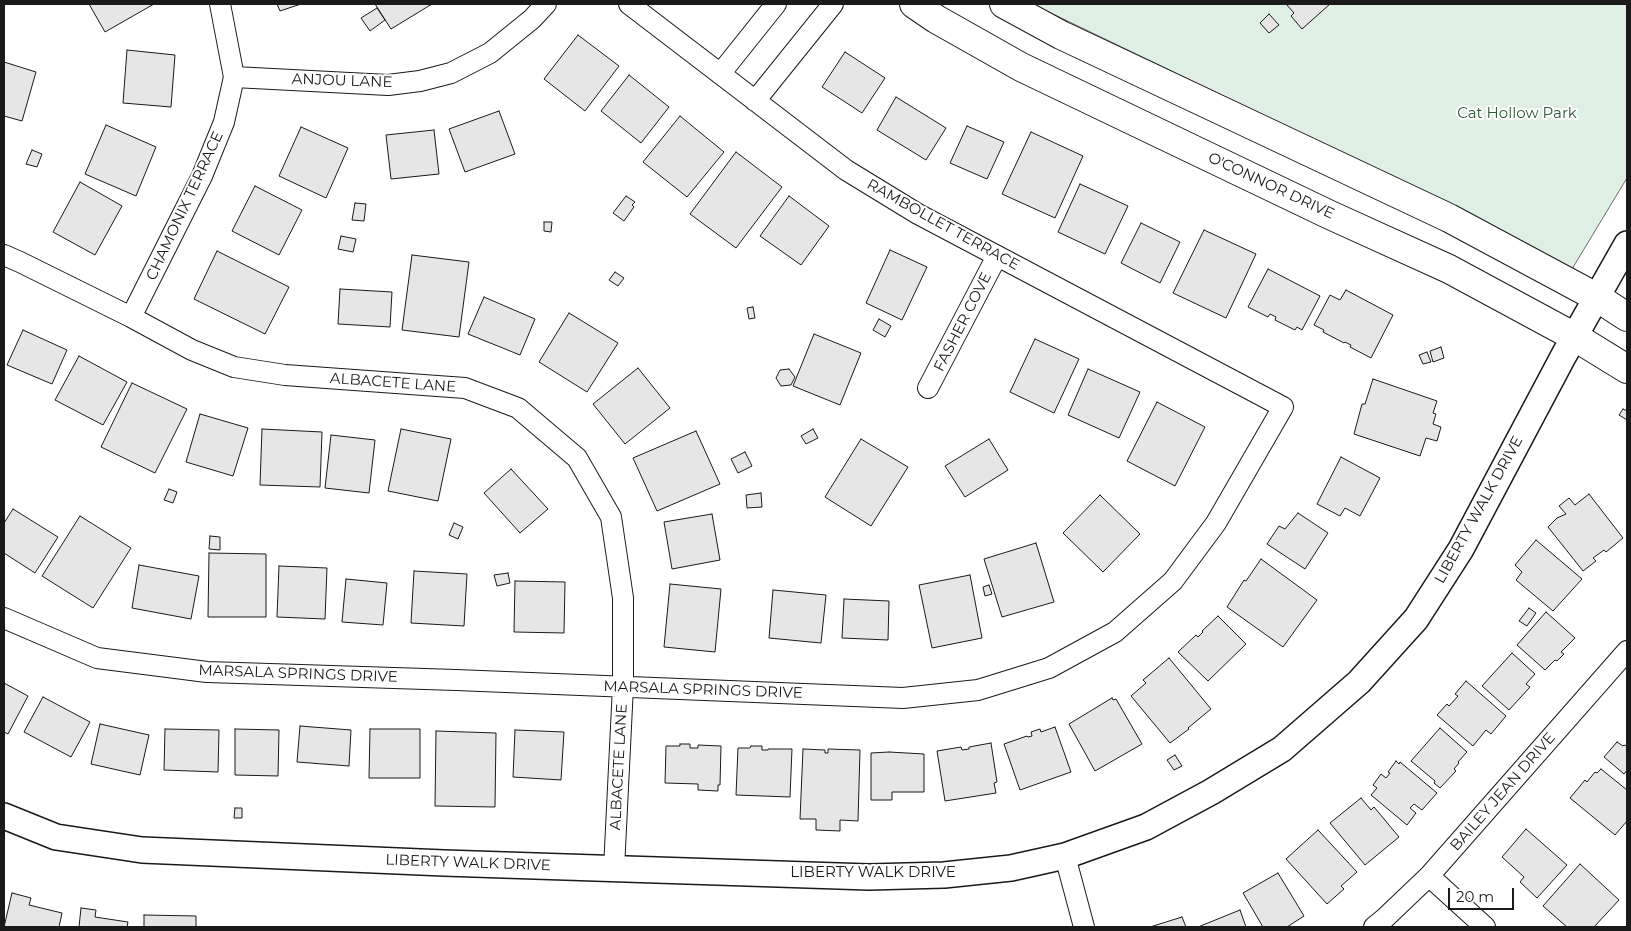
<!DOCTYPE html>
<style>
body{margin:0}
#map{position:relative;width:1631px;height:931px;overflow:hidden;background:#fff;font-family:Montserrat,sans-serif}
canvas{display:block}
.frame{position:absolute;inset:0;border:5px solid #1a1a1a;pointer-events:none}
.scale{position:absolute;left:1448px;top:888px;width:66px;height:22px;box-sizing:border-box;border:2px solid #1a1a1a;border-top:0;padding-left:6px;font-size:15px;line-height:18px;white-space:nowrap;color:#1a1a1a;-webkit-text-stroke:4px #fff;paint-order:stroke}
</style>
<div id="map">
<canvas width="1631" height="931"></canvas>
<div class="frame"></div>
<div class="scale">20 m</div>
</div>
<script>
const ctx = document.querySelector('canvas').getContext('2d');
ctx.lineJoin = 'round';
function fillPath(path, color) { ctx.fillStyle = color; ctx.fill(path, 'evenodd'); }
const poly = rows => new Path2D(rows.map(r => 'M' + r).join(''));
function trace(path, color, width, dash) { ctx.strokeStyle = color; ctx.lineWidth = width; ctx.lineCap = dash ? 'butt' : 'round'; ctx.setLineDash(dash || []); ctx.stroke(path); }
function drawText(font, color, halo, rows, align = 'center') {
  ctx.font = font + ' Montserrat,sans-serif'; ctx.lineWidth = 4; ctx.setLineDash([]); ctx.textBaseline = 'middle'; ctx.strokeStyle = halo; ctx.fillStyle = color; for (const [text, x, y, turn = 0] of rows) {
    ctx.save(); ctx.translate(x, y); ctx.rotate((+turn || 0) * Math.PI / 180); ctx.textAlign = isNaN(turn) ? turn : align; if (halo) ctx.strokeText(text, 0, 0); ctx.fillText(text, 0, 0); ctx.restore();
  }
}
const green = poly([
 [1032,4,1627,4,1627,178,1572,269,1455,207,1032,4]
]);
fillPath(green, '#e0efe3');
trace(green, '#6a6a6a', 1);
const building = poly([
 [89,4,154,4,105,32,89,4],
 [277,4,301,4,280,11,277,4],
 [375,4,432,4,391,29,375,4],
 [1286,4,1330,4,1302,29,1291,16,1294,13,1286,4],
 [377,8,385,20,370,31,361,18,377,8],
 [1269,14,1279,25,1269,33,1260,23,1269,14],
 [578,35,619,66,585,111,544,79,578,35],
 [127,50,175,55,171,107,123,103,127,50],
 [845,52,885,78,862,113,822,87,845,52],
 [4,62,36,72,22,121,4,116,4,62],
 [629,75,669,107,641,143,601,111,629,75],
 [896,97,946,128,926,160,877,130,896,97],
 [499,111,515,154,465,172,449,129,499,111],
 [680,116,724,152,687,197,643,162,680,116],
 [106,125,156,147,136,196,85,174,106,125],
 [967,126,1004,142,987,179,950,163,967,126],
 [301,127,348,148,326,198,279,176,301,127],
 [434,130,439,174,391,179,386,135,434,130],
 [1031,132,1083,156,1055,218,1002,194,1031,132],
 [32,150,42,154,37,167,26,164,32,150],
 [736,152,782,187,736,248,690,214,736,152],
 [80,182,122,206,95,255,53,232,80,182],
 [1080,184,1128,206,1105,254,1058,232,1080,184],
 [255,186,302,210,279,255,232,231,255,186],
 [626,196,635,202,632,205,634,207,624,221,613,213,626,196],
 [789,196,829,226,801,265,760,236,789,196],
 [355,203,366,204,364,221,352,220,355,203],
 [544,222,552,222,551,232,544,231,544,222],
 [1141,223,1180,242,1160,283,1121,263,1141,223],
 [1204,230,1256,254,1226,318,1173,293,1204,230],
 [341,236,356,239,353,252,338,249,341,236],
 [890,250,927,267,902,320,866,303,890,250],
 [217,251,289,287,265,334,194,299,217,251],
 [412,255,469,262,459,337,402,330,412,255],
 [1268,269,1320,296,1302,330,1297,327,1295,330,1275,320,1276,317,1270,314,1268,317,1248,307,1268,269],
 [615,272,624,278,618,286,609,280,615,272],
 [340,289,392,292,390,327,338,324,340,289],
 [1346,290,1393,315,1371,358,1350,347,1351,345,1345,342,1344,343,1323,332,1324,330,1314,325,1330,295,1340,300,1346,290],
 [484,297,535,319,520,355,468,334,484,297],
 [753,307,755,318,749,319,747,308,753,307],
 [569,313,618,343,587,392,539,362,569,313],
 [879,319,891,326,885,337,873,330,879,319],
 [23,330,67,350,52,384,7,365,23,330],
 [814,334,861,353,840,405,793,386,814,334],
 [1035,339,1079,359,1054,413,1010,392,1035,339],
 [1441,347,1444,358,1433,362,1430,351,1441,347],
 [1427,352,1431,362,1423,364,1419,355,1427,352],
 [79,356,127,382,103,425,55,400,79,356],
 [638,368,670,408,625,444,593,404,638,368],
 [789,369,795,377,791,385,781,386,776,378,780,370,789,369],
 [1088,369,1140,392,1119,438,1068,415,1088,369],
 [1373,379,1437,401,1433,413,1436,414,1433,424,1441,427,1437,441,1426,438,1420,456,1354,434,1362,404,1365,404,1373,379],
 [132,383,187,409,155,473,101,447,132,383],
 [1157,402,1205,427,1175,486,1127,461,1157,402],
 [1623,409,1627,411,1627,420,1619,415,1623,409],
 [200,414,248,428,233,476,186,462,200,414],
 [262,429,322,432,320,487,260,485,262,429],
 [401,429,451,439,438,501,388,491,401,429],
 [813,429,818,438,806,444,801,436,813,429],
 [696,431,720,484,657,511,633,458,696,431],
 [331,435,375,440,369,493,325,488,331,435],
 [861,439,908,467,871,526,825,497,861,439],
 [989,439,1008,470,965,497,945,466,989,439],
 [745,452,752,466,738,473,731,459,745,452],
 [1341,457,1380,478,1360,516,1345,508,1340,516,1317,504,1341,457],
 [511,469,548,509,520,533,484,493,511,469],
 [169,489,177,492,173,503,164,500,169,489],
 [761,493,762,507,747,508,746,495,761,493],
 [1589,494,1623,538,1606,552,1604,550,1593,558,1596,561,1583,571,1548,527,1557,518,1566,514,1559,506,1569,498,1575,505,1589,494],
 [1100,495,1140,534,1103,572,1063,533,1100,495],
 [13,509,58,537,35,573,4,553,4,523,13,509],
 [1298,513,1328,533,1305,569,1267,544,1279,526,1285,529,1298,513],
 [712,514,720,560,672,569,664,522,712,514],
 [80,516,131,548,93,608,42,576,80,516],
 [454,523,463,527,458,539,449,535,454,523],
 [210,536,220,537,220,550,209,549,210,536],
 [1536,540,1582,579,1553,611,1516,580,1522,572,1515,565,1536,540],
 [1036,543,1054,602,1002,617,984,559,1036,543],
 [209,553,266,554,266,617,208,617,209,553],
 [1261,559,1317,600,1283,647,1227,607,1244,580,1246,581,1261,559],
 [139,565,199,576,191,619,132,608,139,565],
 [279,566,327,568,325,619,277,617,279,566],
 [414,571,467,574,464,626,411,623,414,571],
 [508,573,510,583,497,586,494,575,508,573],
 [970,575,982,638,932,648,919,585,970,575],
 [346,579,387,583,383,625,342,622,346,579],
 [515,581,565,582,564,633,514,632,515,581],
 [670,584,721,589,715,652,664,647,670,584],
 [989,585,992,594,985,596,983,587,989,585],
 [773,590,826,595,821,643,769,638,773,590],
 [844,599,889,601,888,640,842,638,844,599],
 [1529,608,1536,613,1527,626,1519,621,1529,608],
 [1546,612,1575,638,1561,652,1564,654,1557,661,1555,660,1545,670,1517,645,1546,612],
 [1218,616,1246,644,1208,681,1178,652,1196,635,1198,637,1203,632,1202,631,1218,616],
 [1512,653,1535,674,1526,684,1530,687,1509,710,1482,686,1512,653],
 [1169,658,1211,709,1188,728,1189,729,1170,743,1131,696,1146,683,1143,680,1169,658],
 [1466,681,1506,716,1491,734,1486,730,1473,746,1437,715,1447,704,1449,706,1458,696,1455,694,1466,681],
 [4,683,28,696,8,734,4,732,4,683],
 [43,697,90,722,71,757,24,732,43,697],
 [1112,698,1113,700,1116,699,1142,744,1095,771,1069,724,1112,698],
 [100,724,149,735,140,775,91,764,100,724],
 [300,726,351,730,349,766,297,762,300,726],
 [1055,727,1071,772,1020,790,1004,744,1027,736,1028,737,1032,736,1031,732,1040,729,1041,732,1055,727],
 [1440,728,1467,752,1458,762,1459,763,1454,769,1456,771,1440,788,1434,783,1435,781,1411,761,1440,728],
 [165,729,219,730,218,772,164,770,165,729],
 [235,729,279,730,278,776,235,775,235,729],
 [370,729,420,729,420,778,369,778,370,729],
 [515,730,564,732,561,780,513,777,515,730],
 [436,731,496,733,495,807,435,806,436,731],
 [1617,742,1623,746,1624,745,1627,746,1627,770,1624,774,1604,757,1617,742],
 [991,743,997,782,994,783,996,793,945,801,937,751,961,747,962,750,969,749,969,747,991,743],
 [680,744,690,744,690,748,698,748,698,745,721,746,720,785,718,785,718,791,698,790,698,784,665,783,666,746,680,746,680,744],
 [751,746,762,746,762,750,768,750,768,749,792,749,790,797,736,795,738,748,750,748,751,746],
 [803,749,825,750,825,753,828,753,828,749,860,750,858,821,840,820,840,831,816,830,816,819,800,819,803,749],
 [889,752,924,754,924,792,892,792,892,800,871,800,871,753,889,752],
 [1175,755,1182,766,1174,770,1167,760,1175,755],
 [1396,761,1399,764,1400,762,1437,793,1422,810,1414,804,1410,808,1416,813,1407,825,1371,795,1377,788,1373,785,1381,774,1386,778,1390,773,1388,772,1396,761],
 [1601,769,1627,790,1627,821,1615,835,1570,798,1585,780,1587,782,1595,772,1597,773,1601,769],
 [1361,798,1371,810,1374,807,1399,837,1365,865,1330,823,1361,798],
 [235,808,242,808,242,818,234,818,235,808],
 [1526,829,1567,865,1537,898,1520,882,1524,877,1502,857,1526,829],
 [1318,830,1357,872,1341,886,1344,889,1327,904,1286,859,1318,830],
 [1580,864,1619,900,1594,927,1567,927,1543,906,1580,864],
 [1278,873,1304,916,1287,927,1263,927,1243,893,1278,873],
 [12,893,31,898,29,905,62,913,59,927,4,927,12,893],
 [81,908,96,910,95,917,128,922,127,927,79,927,81,908],
 [1240,910,1246,927,1198,927,1240,910],
 [144,915,196,916,196,927,144,927,144,915],
 [1182,917,1186,927,1150,927,1182,917]
]);
fillPath(building, '#e6e6e6');
trace(building, '#1a1a1a', 1);
const minor = poly([
 [720,74,776,4],
 [234,77,388,85,420,81,451,73,490,53,532,19,546,4],
 [755,101,833,4],
 [4,255,20,262,131,317,192,350,234,367,285,375,465,388,518,408,577,458,611,517,623,598,623,686,614,869],
 [131,317,202,176,224,122,234,77,220,4],
 [928,388,997,256],
 [4,618,97,658,207,672,456,680,903,698,978,690,1049,668,1115,632,1173,581,1216,523,1283,407,918,214,846,170,629,4],
 [1065,856,1084,927],
 [1429,876,1485,927],
 [1374,927,1385,918,1429,876,1627,651]
]);
const tertiary = poly([
 [4,816,56,837,142,850,444,863,869,877,944,875,1011,868,1065,856,1146,827,1211,792,1282,749,1359,682,1416,619,1461,549,1564,355,1627,244]
]);
const secondary = poly([
 [914,4,936,19,1021,67,1330,215,1449,269,1575,337,1627,369],
 [1004,4,1061,35,1449,218,1598,298,1627,317]
]);
trace(minor, '#1a1a1a', 22);
trace(tertiary, '#1a1a1a', 28);
trace(secondary, '#1a1a1a', 30);
trace(minor, '#fff', 20);
trace(tertiary, '#fff', 25);
trace(secondary, '#fff', 28);
drawText('15px', '#1a1a1a', '#fff', [
 ["ANJOU LANE",342,81,2],
 ["O'CONNOR DRIVE",1271,186,25],
 ["CHAMONIX TERRACE",185,206,-65],
 ["RAMBOLLET TERRACE",943,225,29],
 ["FASHER COVE",963,322,-63],
 ["ALBACETE LANE",393,383,4],
 ["LIBERTY WALK DRIVE",1479,510,-61],
 ["MARSALA SPRINGS DRIVE",298,674,2],
 ["MARSALA SPRINGS DRIVE",703,690,2],
 ["ALBACETE LANE",619,767,-87],
 ["BAILEY JEAN DRIVE",1503,792,-49],
 ["LIBERTY WALK DRIVE",468,863,2],
 ["LIBERTY WALK DRIVE",873,873]
]);
drawText('15px', '#2b5a34', '#fff', [
 ["Cat Hollow Park",1517,114]
]);
</script>
